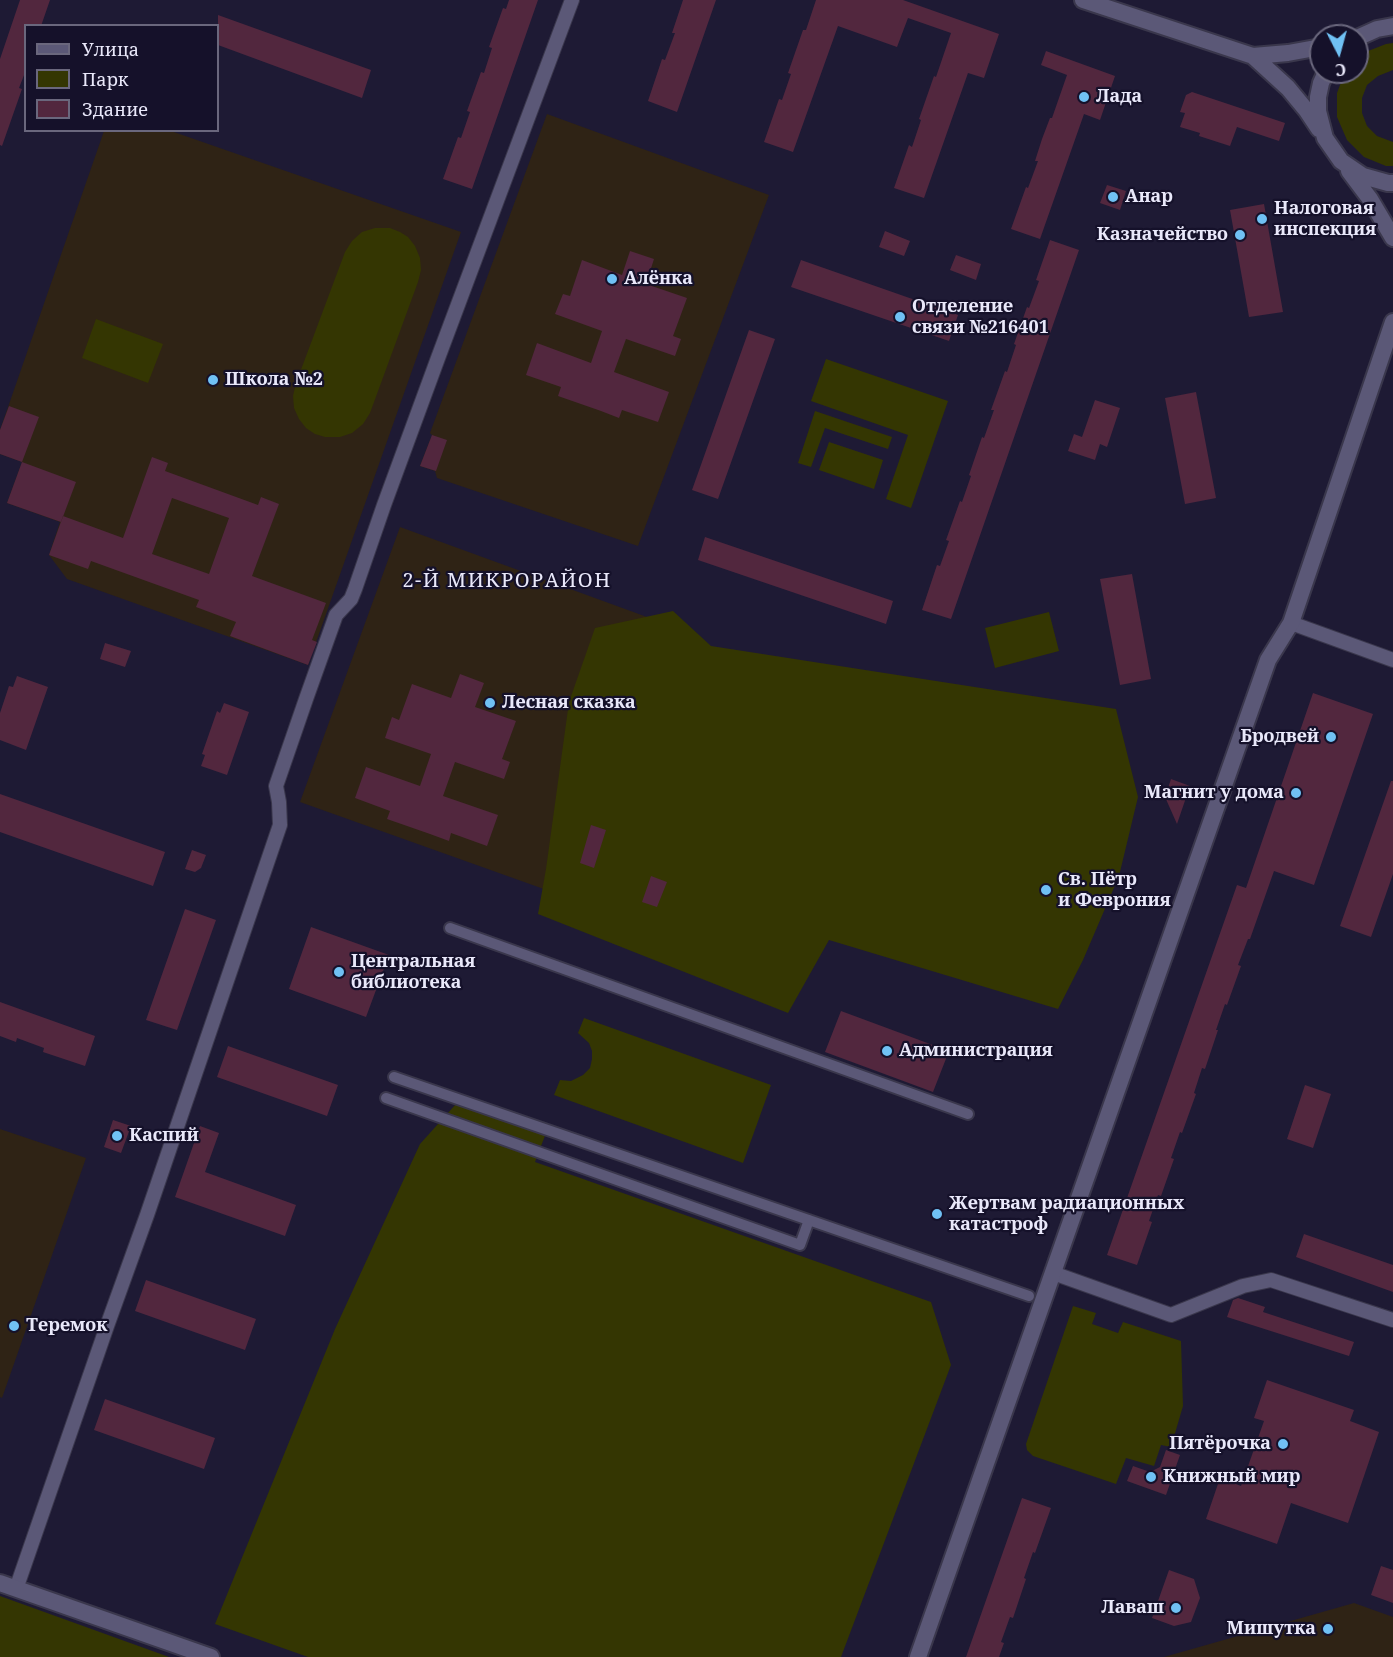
<!DOCTYPE html>
<meta charset="utf-8">
<style>
body{margin:0}
#map{position:relative;width:1393px;height:1657px;overflow:hidden;background:#1e1a34;font-family:"Noto Serif",serif}
canvas{display:block}
.legend{position:absolute;left:24px;top:24px;width:195px;height:108px;box-sizing:border-box;background:#15112a;border:2px solid #6a677d;margin:0;padding:8px 10px;list-style:none;font-size:18px;color:#e9e8fa}
.legend li{display:flex;align-items:center;gap:12px;height:30px}
.legend b{width:30px;border:2px solid #6a677d}
.north{position:absolute;left:1309px;top:24px;width:60px;height:60px;box-sizing:border-box;background:#15112a;border:2px solid #6a677d;border-radius:50%;rotate:174deg;font-size:16px;font-weight:700;line-height:24px;text-align:center;color:#e9e8fa}
.north::after{content:'';display:block;margin:auto;width:21px;height:27px;background:#70c1f4;clip-path:polygon(50% 0,100% 100%,50% 72%,0 100%)}
</style>
<div id="map">
<canvas width="1393" height="1657"></canvas>
<ul class="legend">
<li><b style="height:8px;background:#5b5877"></b>Улица</li>
<li><b style="height:16px;background:#343602"></b>Парк</li>
<li><b style="height:16px;background:#52273e"></b>Здание</li>
</ul>
<div class="north">С</div>
</div>
<script>
const ctx = document.querySelector('canvas').getContext('2d');
ctx.lineJoin = 'round';
function fillPath(path, color) { ctx.fillStyle = color; ctx.fill(path, 'evenodd'); }
const poly = rows => new Path2D(rows.map(r => 'M' + r).join(''));
function trace(path, color, width, dash) { ctx.strokeStyle = color; ctx.lineWidth = width; ctx.lineCap = dash ? 'butt' : 'round'; ctx.setLineDash(dash || []); ctx.stroke(path); }
function drawText(font, color, halo, rows, align = 'center') {
  ctx.font = font + ' "Noto Serif",serif'; ctx.lineWidth = 4.5; ctx.setLineDash([]); ctx.textBaseline = 'middle'; ctx.strokeStyle = halo; ctx.fillStyle = color; for (const [text, x, y, turn = 0] of rows) {
    ctx.save(); ctx.translate(x, y); ctx.rotate((+turn || 0) * Math.PI / 180); ctx.textAlign = isNaN(turn) ? turn : align; if (halo) ctx.strokeText(text, 0, 0); ctx.fillText(text, 0, 0); ctx.restore();
  }
}
fillPath(poly([
 [547,114,769,195,638,546,437,478,435,471,420,466,432,435,430,433],
 [104,131,171,131,461,232,308,665,67,579,49,555,60,522,7,503,22,462,0,454,0,430],
 [400,527,669,625,583,903,300,802],
 [0,1129,86,1158,2,1398,0,1397],
 [1354,1603,1393,1617,1393,1657,1164,1657]
]), '#2f2315');
fillPath(poly([
 [1393,43,1393,70,1378,76,1367,85,1362,98,1362,113,1367,126,1377,136,1393,142,1393,166,1386,166,1364,157,1347,140,1337,117,1337,93,1345,72,1357,72,1357,59,1363,53,1386,44],
 [375,228,390,228,400,232,408,237,415,246,420,258,421,270,418,282,370,413,363,424,352,433,340,437,325,437,315,434,306,428,299,419,294,408,293,396,296,383,345,252,352,241,362,232],
 [96,319,163,344,148,383,82,358],
 [826,359,948,401,911,508,886,499,908,435,811,401],
 [815,411,892,437,888,449,825,428,811,467,798,463],
 [829,442,883,460,874,489,819,470],
 [673,611,711,646,1116,709,1138,797,1119,876,1083,960,1058,1009,829,940,788,1013,538,914,546,869,569,702,595,628],
 [1049,612,1059,651,995,668,985,628],
 [584,1018,771,1085,743,1163,554,1095,560,1080,571,1081,583,1075,590,1068,592,1059,592,1051,589,1043,578,1033],
 [456,1104,546,1133,535,1162,931,1302,951,1365,841,1657,308,1657,215,1624,335,1329,420,1144],
 [1073,1306,1096,1313,1092,1324,1118,1333,1123,1322,1181,1341,1183,1406,1171,1447,1161,1445,1154,1466,1126,1458,1116,1484,1033,1456,1027,1450,1026,1444],
 [0,1596,169,1657,0,1657]
]), '#343602');
fillPath(poly([
 [20,0,50,0,41,26,26,26,26,70,19,88,22,89,2,146,0,145,0,59],
 [509,0,538,0,472,189,443,179,458,137,461,138,470,112,467,111,481,72,484,73,492,48,489,47,503,8,506,9],
 [683,0,716,0,677,112,648,101,662,59,665,60,675,33,672,33],
 [816,0,903,0,999,34,984,78,968,73,924,198,894,188,909,145,912,147,921,120,919,119,934,76,936,77,951,33,908,18,897,47,838,26,793,152,764,142,779,99,782,100,791,74,788,73,803,30,806,30],
 [218,15,371,70,362,98,218,45],
 [1046,51,1115,76,1100,120,1084,114,1040,239,1011,229,1026,187,1028,188,1038,161,1035,161,1042,139,1050,118,1052,118,1067,75,1041,65],
 [1192,92,1285,123,1279,141,1237,127,1230,146,1199,136,1200,133,1180,127,1185,113,1180,112,1186,95],
 [1107,185,1126,191,1120,210,1100,203],
 [1264,204,1283,312,1249,317,1230,210],
 [885,231,910,241,904,256,879,247],
 [1050,240,1079,250,951,619,922,610,937,565,940,566,949,541,946,540,960,501,962,502,971,476,969,475,982,437,984,438,994,410,991,410,1005,371,1007,372,1016,345,1014,344,1027,307,1029,308,1039,281,1036,280],
 [630,251,654,259,646,284,687,298,673,336,681,339,675,356,626,339,614,372,669,392,658,422,622,410,619,418,601,411,558,396,561,387,526,375,537,343,591,363,602,331,555,314,563,294,570,296,582,260,622,275],
 [956,255,981,264,976,280,950,270],
 [801,260,958,315,949,341,791,287],
 [749,330,775,339,718,499,692,490],
 [1196,392,1216,498,1185,504,1165,398],
 [1095,400,1120,408,1107,447,1100,444,1095,460,1068,451,1074,434,1082,437],
 [9,406,39,417,22,462,0,454,0,430],
 [432,435,447,440,436,471,420,466],
 [152,457,168,463,165,471,258,505,261,497,279,504,252,576,326,603,312,640,317,642,308,665,230,636,236,622,196,607,199,600,91,561,88,569,49,555,63,516,123,538],
 [172,498,229,518,209,574,152,554],
 [22,462,76,482,61,522,7,503],
 [705,537,893,601,886,624,698,560],
 [1132,574,1151,679,1120,685,1100,579],
 [105,643,131,651,125,667,100,659],
 [460,674,484,683,475,707,516,721,502,759,510,762,504,779,455,762,443,796,498,815,487,846,451,833,449,841,430,834,387,819,390,811,355,798,366,767,420,786,431,754,385,738,392,717,399,720,412,684,451,698],
 [17,676,48,687,26,750,0,740,0,713,9,686,13,687],
 [1313,693,1373,714,1314,885,1274,871,1250,939,1248,939,1238,965,1241,966,1227,1005,1225,1004,1216,1030,1218,1030,1205,1069,1202,1068,1194,1093,1196,1094,1182,1133,1180,1132,1171,1158,1174,1159,1161,1196,1158,1195,1149,1221,1152,1222,1137,1265,1107,1255,1237,885,1246,888],
 [224,703,249,712,227,775,201,766,205,755,202,754,217,711,220,713],
 [1171,779,1190,786,1177,824,1165,797],
 [1391,781,1393,781,1393,874,1371,937,1340,926],
 [0,794,165,852,153,886,0,832],
 [591,825,606,830,594,868,580,863],
 [192,850,206,855,201,868,195,872,185,869],
 [651,876,667,882,657,907,642,902],
 [185,909,216,920,177,1030,146,1020],
 [311,927,389,955,366,1017,289,989],
 [0,1002,95,1036,85,1066,43,1052,44,1048,17,1038,16,1042,0,1036],
 [841,1011,949,1051,933,1092,825,1052],
 [228,1046,338,1085,327,1116,217,1077],
 [1305,1085,1331,1094,1313,1148,1287,1139],
 [113,1120,131,1126,121,1153,104,1147],
 [200,1126,219,1133,205,1172,296,1205,285,1236,175,1197],
 [1304,1234,1393,1265,1393,1292,1296,1257],
 [146,1280,256,1319,245,1350,135,1311],
 [1238,1298,1265,1307,1263,1312,1354,1342,1349,1356,1227,1317,1233,1300],
 [1267,1380,1354,1410,1350,1421,1379,1432,1348,1523,1291,1503,1277,1544,1206,1519,1220,1478,1241,1486,1264,1421,1254,1418],
 [105,1399,215,1438,204,1469,94,1430],
 [1166,1450,1180,1455,1166,1495,1127,1481,1133,1466,1150,1472,1160,1467],
 [1022,1498,1051,1508,1035,1553,1033,1552,1024,1578,1026,1579,1013,1618,1010,1617,1001,1642,1004,1643,999,1657,966,1657],
 [1381,1566,1393,1570,1393,1603,1371,1595],
 [1169,1570,1194,1579,1200,1598,1191,1622,1174,1626,1152,1618]
]), '#52273e');
const pedestrian = poly([
 [450,928,968,1114],
 [394,1077,1029,1296],
 [386,1098,800,1245,809,1220]
]);
const minor = poly([
 [1291,623,1393,660],
 [1053,1273,1171,1315,1243,1286,1271,1280,1393,1320],
 [16,1589,107,1326,147,1215,280,825,279,802,276,786,306,699,336,615,351,599,355,589,384,505,438,358,572,0]
]);
const tertiary = poly([
 [1083,0,1253,56,1288,53,1321,47],
 [1357,38,1377,29,1393,26],
 [1253,56,1288,88,1307,111,1319,129],
 [1326,72,1321,83,1318,97,1318,111,1325,138,1341,161,1363,176,1388,183,1393,183],
 [1349,171,1370,199,1393,238],
 [0,1583,211,1657],
 [918,1657,1268,660,1291,623,1393,322]
]);
trace(pedestrian, '#3a374c', 14);
trace(minor, '#3a374c', 16);
trace(tertiary, '#3a374c', 20);
trace(pedestrian, '#5b5877', 10);
trace(minor, '#5b5877', 14);
trace(tertiary, '#5b5877', 16);
for (const [x, y, r, color] of [
 [1084,97,6,"#70c1f4"],
 [1113,197,6,"#70c1f4"],
 [1262,219,6,"#70c1f4"],
 [1240,235,6,"#70c1f4"],
 [612,279,6,"#70c1f4"],
 [900,317,6,"#70c1f4"],
 [213,380,6,"#70c1f4"],
 [490,703,6,"#70c1f4"],
 [1331,737,6,"#70c1f4"],
 [1296,793,6,"#70c1f4"],
 [1046,890,6,"#70c1f4"],
 [339,972,6,"#70c1f4"],
 [887,1051,6,"#70c1f4"],
 [117,1136,6,"#70c1f4"],
 [937,1214,6,"#70c1f4"],
 [14,1326,6,"#70c1f4"],
 [1283,1444,6,"#70c1f4"],
 [1151,1477,6,"#70c1f4"],
 [1176,1608,6,"#70c1f4"],
 [1328,1629,6,"#70c1f4"]
]) { const dot = new Path2D(); dot.arc(x, y, r, 0, 2 * Math.PI); ctx.fillStyle = color; ctx.fill(dot); trace(dot, '#15112a', 2); }
drawText('bold 18px', '#e9e8fa', '#15112a', [
 ["Лада",1096,97],
 ["Анар",1125,197],
 ["Налоговая",1274,209],
 ["инспекция",1274,230],
 ["Казначейство",1228,235,"right"],
 ["Алёнка",624,279],
 ["Отделение",912,307],
 ["связи №216401",912,328],
 ["Школа №2",225,380],
 ["Лесная сказка",502,703],
 ["Бродвей",1319,737,"right"],
 ["Магнит у дома",1284,793,"right"],
 ["Св. Пётр",1058,880],
 ["и Феврония",1058,901],
 ["Центральная",351,962],
 ["библиотека",351,983],
 ["Администрация",899,1051],
 ["Каспий",129,1136],
 ["Жертвам радиационных",949,1204],
 ["катастроф",949,1225],
 ["Теремок",26,1326],
 ["Пятёрочка",1271,1444,"right"],
 ["Книжный мир",1163,1477],
 ["Лаваш",1164,1608,"right"],
 ["Мишутка",1316,1629,"right"]
], 'left');
ctx.letterSpacing = '1.5px';
drawText('20px', '#e9e8fa', '#15112a', [
 ["2-Й МИКРОРАЙОН",507,581]
]);
ctx.letterSpacing = '0px';
</script>
